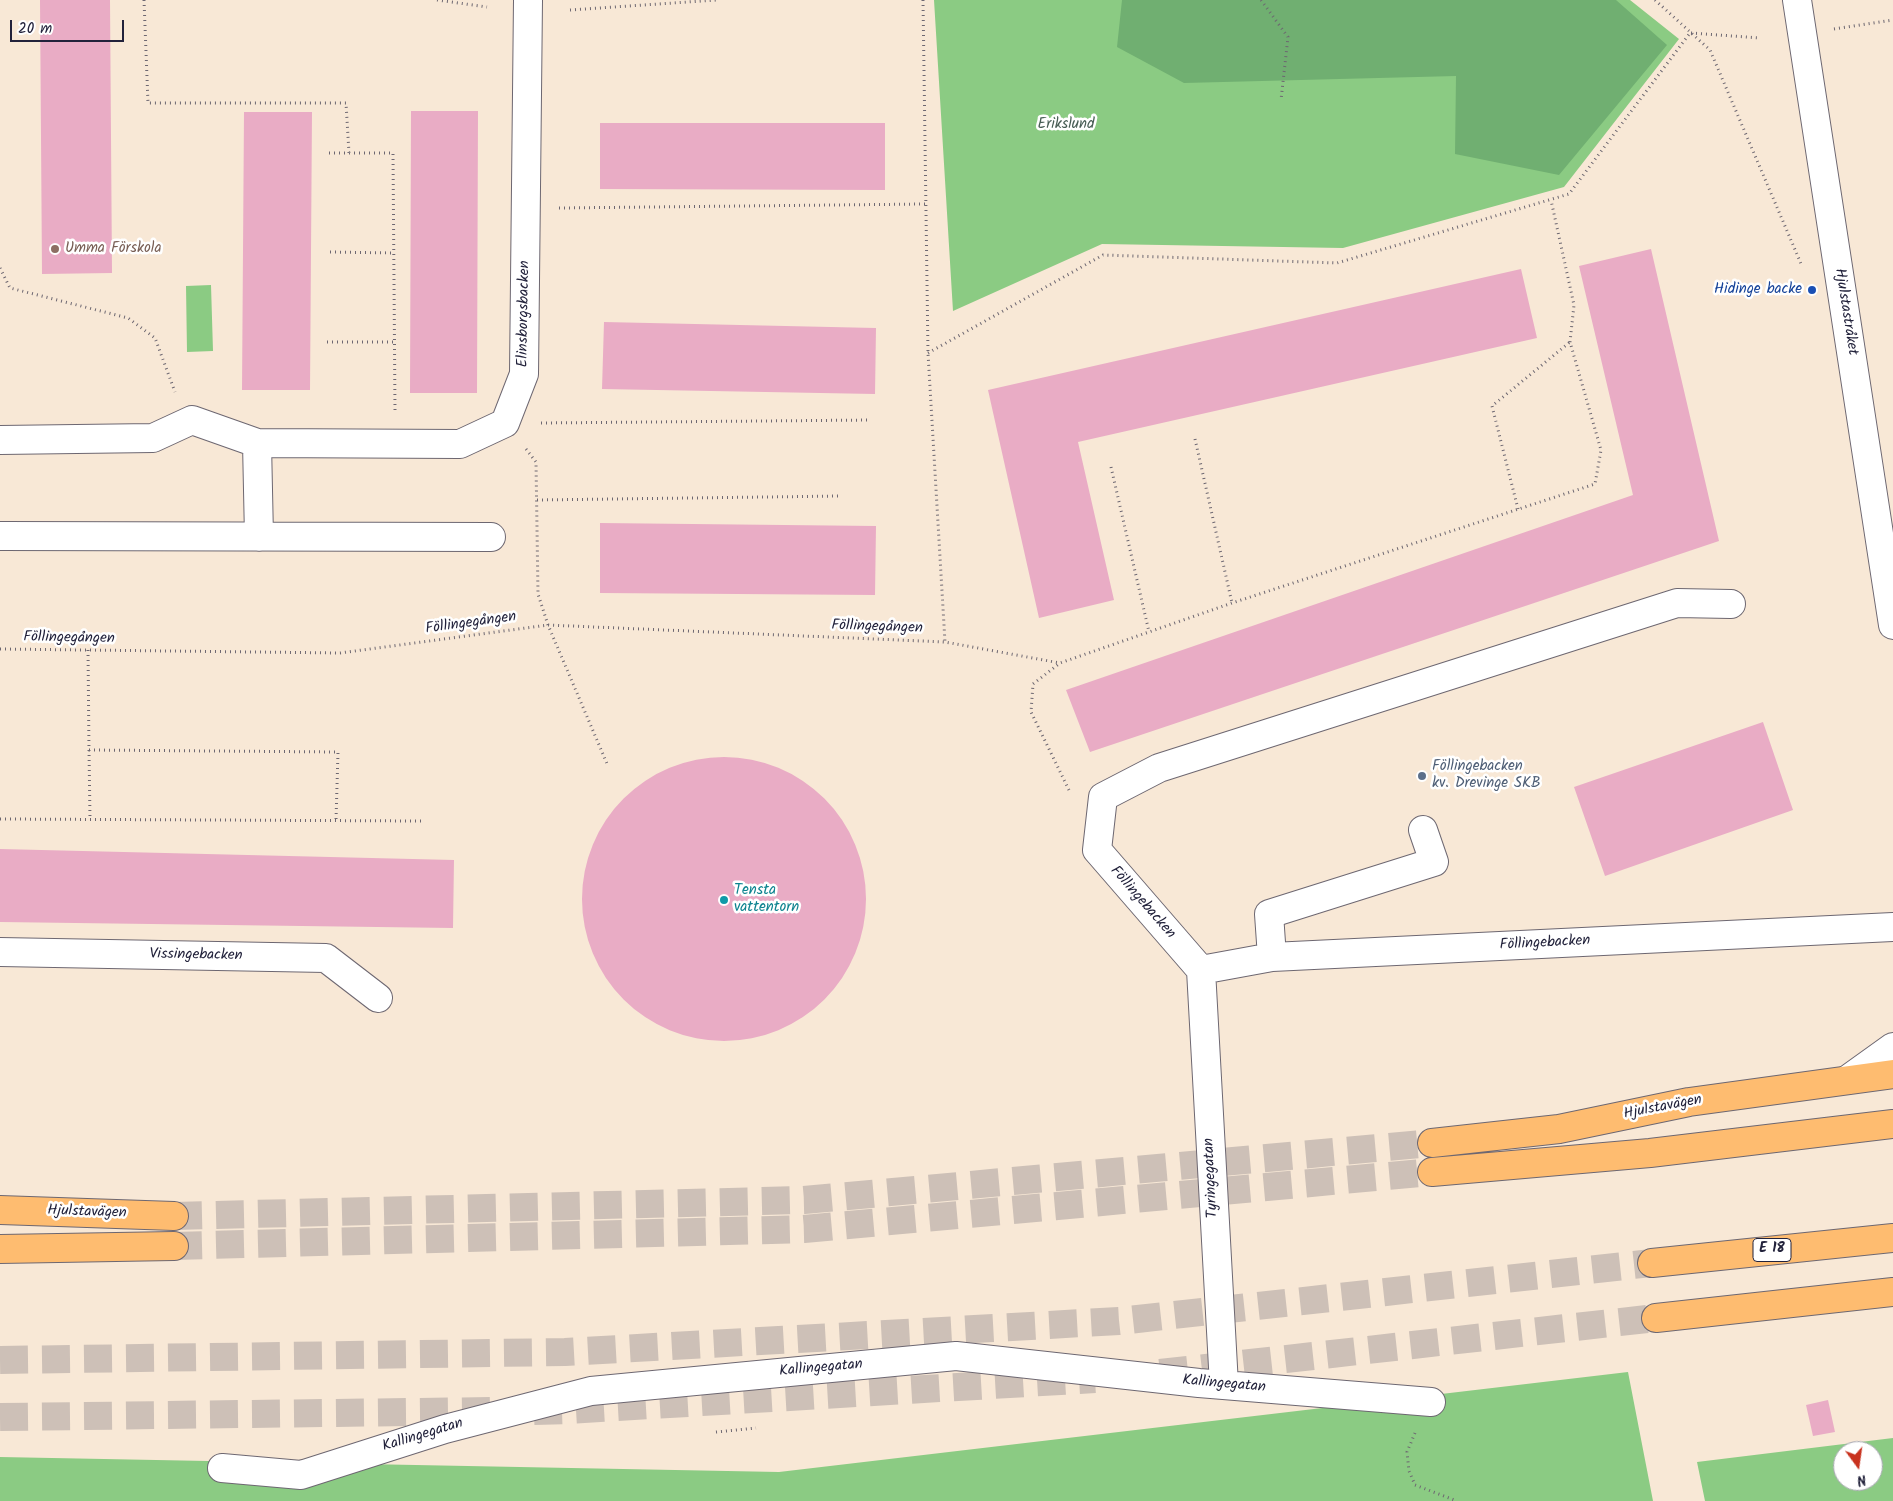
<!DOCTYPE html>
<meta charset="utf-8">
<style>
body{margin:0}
#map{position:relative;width:1893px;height:1501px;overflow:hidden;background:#f8e8d6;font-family:Kalam,sans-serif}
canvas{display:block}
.north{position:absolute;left:1833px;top:1441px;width:50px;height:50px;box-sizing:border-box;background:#fff;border:1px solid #a7a7b1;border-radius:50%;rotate:166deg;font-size:14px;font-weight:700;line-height:20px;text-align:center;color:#22223b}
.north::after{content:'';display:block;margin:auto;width:18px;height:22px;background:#c8321e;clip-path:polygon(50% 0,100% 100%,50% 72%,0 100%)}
.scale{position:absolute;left:10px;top:20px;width:114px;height:22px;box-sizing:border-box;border:2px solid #22223b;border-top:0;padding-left:6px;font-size:15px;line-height:18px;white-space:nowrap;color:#22223b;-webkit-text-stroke:4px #fff;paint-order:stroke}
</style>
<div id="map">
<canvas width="1893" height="1501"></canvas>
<div class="north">N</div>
<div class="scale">20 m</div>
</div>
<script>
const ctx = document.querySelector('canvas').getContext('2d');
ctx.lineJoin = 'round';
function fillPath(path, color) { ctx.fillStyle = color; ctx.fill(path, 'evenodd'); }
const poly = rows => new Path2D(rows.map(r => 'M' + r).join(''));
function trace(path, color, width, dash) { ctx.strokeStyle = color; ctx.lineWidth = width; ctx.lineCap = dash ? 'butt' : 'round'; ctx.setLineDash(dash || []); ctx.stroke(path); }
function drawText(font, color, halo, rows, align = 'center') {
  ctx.font = font + ' Kalam,sans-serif'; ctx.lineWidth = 5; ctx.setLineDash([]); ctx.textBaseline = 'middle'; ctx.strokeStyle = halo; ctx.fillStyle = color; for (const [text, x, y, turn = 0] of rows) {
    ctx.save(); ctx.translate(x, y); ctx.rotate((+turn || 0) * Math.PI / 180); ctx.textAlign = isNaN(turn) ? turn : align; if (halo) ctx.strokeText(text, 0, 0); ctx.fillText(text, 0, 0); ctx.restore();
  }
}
fillPath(poly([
 [934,0,1630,0,1679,39,1564,187,1343,248,1102,244,953,311],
 [211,285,213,351,187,352,186,286],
 [1628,1372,1653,1501,0,1501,0,1457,779,1472],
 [1893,1438,1893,1501,1705,1501,1697,1462],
 [1843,1451,1873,1451,1873,1481,1843,1481]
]), '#8bcb83');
fillPath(poly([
 [1122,0,1616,0,1667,45,1559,175,1455,154,1456,76,1184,83,1117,47]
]), '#70af71');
fillPath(poly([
 [40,0,110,0,112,273,42,274],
 [411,111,478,111,477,393,410,393],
 [244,112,312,112,310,390,242,390],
 [600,123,885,123,885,190,600,189],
 [1651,249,1719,541,1090,752,1066,690,1633,495,1579,266],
 [1521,269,1537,338,1078,442,1114,600,1039,618,988,390],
 [604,322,876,328,875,394,602,389],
 [600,523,876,526,875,595,600,593],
 [1763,722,1793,810,1605,876,1574,787],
 '582 899a142 142 0 1 1 284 0a142 142 0 1 1-284 0Z',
 [0,849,454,860,453,928,0,922],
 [1828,1400,1835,1432,1813,1436,1806,1405]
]), '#e9acc5');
trace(poly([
 [174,1216,804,1200,1432,1143],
 [174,1246,804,1229,1432,1172]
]), '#cdc0b7', 28, [28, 14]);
trace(poly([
 [0,1360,565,1352,1119,1321,1652,1263],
 [1160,1373,1656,1318],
 [534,1411,567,1410,1095,1379],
 [0,1417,493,1411]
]), '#cdc0b7', 28, [28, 14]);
const minor = poly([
 [1797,0,1893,625],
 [0,440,153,438,192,420,257,443,460,444,505,423,524,374,528,0],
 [257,443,259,537],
 [0,536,491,537],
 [1731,604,1677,603,1159,768,1103,797,1097,850,1201,970,1272,957,1893,927],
 [0,952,326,958,378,998],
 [1272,957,1269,914,1434,862,1423,830],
 [1201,970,1224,1385],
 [1847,1080,1893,1047],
 [222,1468,301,1475,445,1429,591,1391,956,1356,1199,1383,1431,1402]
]);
const major = poly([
 [1432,1143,1559,1129,1689,1102,1893,1074],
 [1432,1172,1650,1153,1893,1124],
 [0,1210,174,1216],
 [0,1249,174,1246]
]);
const highway = poly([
 [1652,1263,1893,1238],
 [1656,1318,1893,1292]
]);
trace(minor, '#6d6771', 30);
trace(major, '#6d6771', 30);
trace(highway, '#6d6771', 30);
trace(poly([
 [144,0,148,103,346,103,349,153],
 [437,0,487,7],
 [923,0,928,353,945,642],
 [1261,0,1288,37,1281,100],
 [1655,0,1710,50,1802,266],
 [570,10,717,0],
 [1834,29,1893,20],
 [1691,33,1760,38],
 [329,153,393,153,395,410],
 [559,208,925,204],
 [330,252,394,253],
 [0,268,10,288,128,318,155,338,175,392],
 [327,342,394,342],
 [928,353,1103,255,1337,263,1569,194,1690,33],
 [541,423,871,420],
 [1195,439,1232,603],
 [526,449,536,462,538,594,548,625,608,766],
 [1111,467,1149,632],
 [537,500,841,496],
 [1518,509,1492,406,1570,342],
 [0,649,340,653,548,625,945,642,1060,663],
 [88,650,89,750,338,752,336,820],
 [89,750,90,819],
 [1069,790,1031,712,1033,684,1060,663,1232,603,1595,484,1601,450,1570,342,1574,305,1551,200],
 [0,819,421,821],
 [716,1432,756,1428],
 [1415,1433,1407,1452,1409,1471,1415,1485,1457,1501]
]), '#6d6771', 3, [1, 4]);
trace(minor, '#fff', 28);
trace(major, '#febc70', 28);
trace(highway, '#febc70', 28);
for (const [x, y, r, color] of [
 [55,249,5,"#8d6e63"],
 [1812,290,5,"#1a4fb4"],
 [1422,776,5,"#5c6f8a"],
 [724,900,5,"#0f9aa8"]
]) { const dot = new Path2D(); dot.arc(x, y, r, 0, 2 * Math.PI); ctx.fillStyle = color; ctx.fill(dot); trace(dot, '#fff', 2); }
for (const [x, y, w] of [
 [1772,1250,38]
]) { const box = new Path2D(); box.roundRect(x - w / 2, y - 11.5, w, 23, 4); ctx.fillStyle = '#fff'; ctx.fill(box); trace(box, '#22223b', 1); }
drawText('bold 14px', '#22223b', null, [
 ["E 18",1772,1250]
]);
drawText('15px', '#475d54', '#fff', [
 ["Erikslund",1066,125]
]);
drawText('15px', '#785e54', '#fff', [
 ["Umma Förskola",65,249]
], 'left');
drawText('15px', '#164399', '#fff', [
 ["Hidinge backe",1802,290]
], 'right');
drawText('15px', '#22223b', '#fff', [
 ["Hjulstastråket",1845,312,81],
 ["Elinsborgsbacken",525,314,-89],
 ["Föllingegången",471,624,-8],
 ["Föllingegången",877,628,2],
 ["Föllingegången",69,639,1],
 ["Föllingebacken",1142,903,49],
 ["Föllingebacken",1545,944,-3],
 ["Vissingebacken",196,956,1],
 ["Hjulstavägen",1663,1108,-11],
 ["Tyringegatan",1212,1178,-93],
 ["Hjulstavägen",87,1213,2],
 ["Kallingegatan",821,1369,-5],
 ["Kallingegatan",1224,1385,5],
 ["Kallingegatan",423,1436,-17]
]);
drawText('15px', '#4e5e75', '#fff', [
 ["Föllingebacken",1432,767],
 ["kv. Drevinge SKB",1432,784]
], 'left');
drawText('15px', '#0d838f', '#fff', [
 ["Tensta",734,891],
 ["vattentorn",734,908]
], 'left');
</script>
